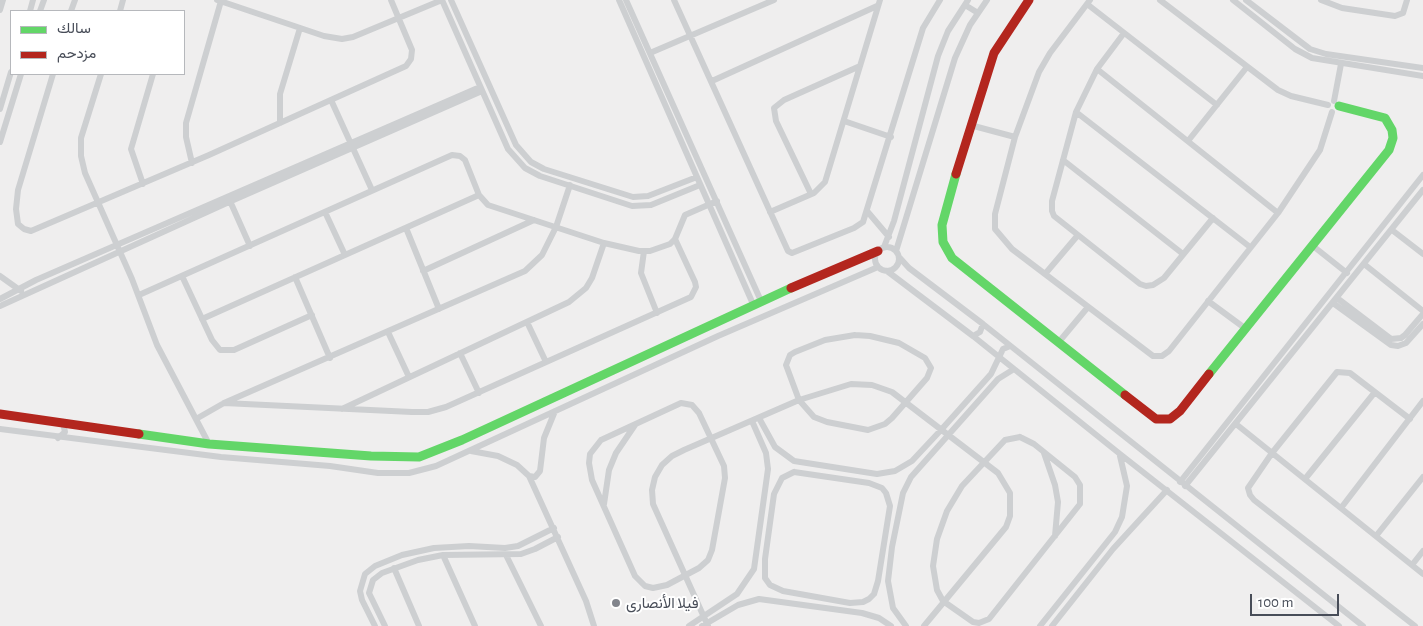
<!DOCTYPE html>
<meta charset="utf-8">
<style>
body{margin:0}
#map{position:relative;width:1423px;height:626px;overflow:hidden;background:#efeeee;font-family:"Alegreya Sans",Vazirmatn,sans-serif}
canvas{display:block}
.legend{position:absolute;left:10px;top:10px;width:175px;height:65px;box-sizing:border-box;background:#fff;border:1px solid #b6b8bc;margin:0;padding:6px 9px;list-style:none;font-size:15px;color:#484d58}
.legend li{display:flex;align-items:center;gap:10px;height:25px}
.legend b{width:25px;border:1px solid #b6b8bc}
.scale{position:absolute;left:1250px;top:594px;width:89px;height:22px;box-sizing:border-box;border:2px solid #484d58;border-top:0;padding-left:6px;font-size:15px;line-height:18px;white-space:nowrap;color:#484d58;-webkit-text-stroke:4px #fff;paint-order:stroke}
</style>
<div id="map">
<canvas width="1423" height="626"></canvas>
<ul class="legend">
<li><b style="height:6px;background:#63d668"></b>سالك</li>
<li><b style="height:6px;background:#b3261e"></b>مزدحم</li>
</ul>
<div class="scale">100 m</div>
</div>
<script>
const ctx = document.querySelector('canvas').getContext('2d');
ctx.lineJoin = 'round';
const poly = rows => new Path2D(rows.map(r => 'M' + r).join(''));
function trace(path, color, width, dash) { ctx.strokeStyle = color; ctx.lineWidth = width; ctx.lineCap = dash ? 'butt' : 'round'; ctx.setLineDash(dash || []); ctx.stroke(path); }
function drawText(font, color, halo, rows, align = 'center') {
  ctx.font = font + ' "Alegreya Sans",Vazirmatn,sans-serif'; ctx.lineWidth = 4; ctx.setLineDash([]); ctx.textBaseline = 'middle'; ctx.strokeStyle = halo; ctx.fillStyle = color; for (const [text, x, y, turn = 0] of rows) {
    ctx.save(); ctx.translate(x, y); ctx.rotate((+turn || 0) * Math.PI / 180); ctx.textAlign = isNaN(turn) ? turn : align; if (halo) ctx.strokeText(text, 0, 0); ctx.fillText(text, 0, 0); ctx.restore();
  }
}
trace(poly([
 [217,0,324,36,342,39,353,37,442,0],
 [442,0,508,149,525,168,540,176,632,206,651,205,700,185],
 [451,0,516,145,531,162,544,169,633,197,648,196,697,177],
 [619,0,753,304],
 [626,0,761,301],
 [674,0,788,251,792,253,854,228,863,222,923,28,940,0],
 [1090,0,1050,53,1039,72,1015,137,995,214,995,229,1012,249,1153,356,1162,356,1169,351,1278,213,1320,150,1332,112],
 [1160,0,1278,90,1291,96,1328,105],
 [1233,0,1295,49,1312,58,1423,76],
 [1246,0,1310,49,1326,54,1423,68],
 [1321,0,1342,8,1395,16,1403,13,1407,0],
 [1087,4,1217,105],
 [965,5,978,13],
 [0,10,3,0],
 [30,11,33,0],
 [40,11,44,0],
 [71,11,75,0],
 [120,11,123,0],
 [1124,33,1097,69,1076,112,1052,201,1052,211,1054,216,1140,284,1146,286,1153,285,1164,278,1213,218],
 [650,53,774,0],
 [1097,69,1278,213],
 [53,74,18,190,16,209,18,224,24,229,31,231,209,155,406,66,411,59,412,50,391,0],
 [101,74,81,138,81,156,85,173,132,279,157,345,209,444],
 [712,81,877,6],
 [331,100,372,190],
 [1334,101,1341,64],
 [0,109,11,72],
 [1076,112,1250,247],
 [844,121,891,137],
 [280,123,280,94,300,28],
 [970,125,1015,137],
 [1188,141,1247,67],
 [0,142,21,74],
 [1063,160,1183,254],
 [192,163,186,137,186,123,221,1],
 [143,184,131,149,153,74],
 [811,194,776,121,774,108,784,100,860,66],
 [230,201,250,246],
 [867,211,889,237],
 [325,212,345,255],
 [770,212,814,193,825,182,880,0],
 [406,228,439,309],
 [1392,230,1423,254],
 [1313,246,1347,273],
 '875 259a12 12 0 1 1 24 0a12 12 0 1 1-24 0Z',
 [884,247,894,221,938,56,948,31,968,0],
 [644,251,641,273,657,313],
 [896,251,955,58,970,25,987,0],
 [899,257,909,268,983,324,1363,626],
 [1364,264,1423,311],
 [423,271,534,220],
 [887,271,973,336,1120,454,1339,626],
 [1045,274,1078,235],
 [0,276,21,291],
 [182,276,212,340,220,350,234,350,312,315],
 [295,277,330,358],
 [139,295,452,155,460,156,465,160,479,195,488,205,604,243,639,251,650,251,670,244,675,239,685,215,717,201],
 [1337,298,1391,339,1401,338,1405,335,1423,314],
 [0,299,36,280,480,87],
 [1208,301,1246,329],
 [1333,303,1391,345,1398,346,1406,343,1423,324],
 [0,306,229,202,482,91],
 [202,319,479,195],
 [527,322,546,362],
 [388,332,409,377],
 [855,335,870,336,899,343,925,358,931,368,927,378,892,418,885,424,868,430,827,422,814,417,799,400,786,365,790,355,795,352,825,340,855,335],
 [973,336,980,332,983,324],
 [1058,343,1088,307],
 [460,353,479,393],
 [224,403,412,412,428,412,446,407,691,297,696,287,695,282,675,239],
 [681,403,692,405,699,413,724,466,725,478,712,550,708,560,699,568,667,585,653,588,645,586,635,576,592,480,589,463,590,454,601,440,681,403],
 [342,409,569,302,586,288,592,278,604,243],
 [759,418,775,447,794,461,877,474,895,471,912,461,941,430,991,374,1003,349,1010,346],
 [196,419,224,403,525,271,542,255,556,227,570,185],
 [1410,419,1350,373,1337,372,1272,453,1248,488,1250,495,1254,500,1415,626],
 [1236,424,1423,574],
 [0,429,221,457,330,466,378,473,409,473,436,466,718,336,878,267],
 [1020,437,1034,444,1075,477,1080,485,1080,504,989,619,979,623,973,622,943,601,937,590,933,566,937,539,947,511,962,486,1005,440,1020,437],
 [58,438,65,432,63,423],
 [471,451,498,456,517,465,529,476,535,477,540,471,544,438,555,411],
 [1044,453,1055,485,1058,502,1055,536],
 [794,472,869,483,882,488,886,493,890,506,878,581,874,594,869,599,863,602,850,603,783,591,770,585,765,578,765,559,774,494,782,478,794,472],
 [529,476,586,601,594,626],
 [1305,479,1375,392],
 [1180,482,1423,175],
 [1185,486,1423,190],
 [604,504,609,470,616,453,635,425],
 [1341,508,1423,401],
 [1376,536,1423,477],
 [443,555,475,626],
 [506,555,541,626],
 [1412,565,1423,551],
 [394,568,419,626],
 [375,626,362,600,360,591,365,574,375,566,402,555,434,548,469,546,505,548,518,546,554,528],
 [385,626,369,593,373,580,382,573,418,560,443,555,521,554,535,549,558,537],
 [689,626,737,594,754,569,768,469,766,453,752,421],
 [702,626,738,605,759,599,862,613,879,618,891,626],
 [708,626,653,504,652,490,655,477,662,465,672,456,684,450,799,400,851,384,872,385,892,392,998,473,1010,493,1010,516,1006,527,924,626],
 [906,626,893,608,888,581,892,547,903,493,911,477,998,379,1014,369],
 [1040,626,1115,532,1122,517,1127,486,1120,456],
 [1052,626,1113,549,1167,490]
]), '#cdcfd1', 6);
trace(poly([
 [956,174,942,225,943,242,952,258,1125,395],
 [1209,374,1389,150,1393,138,1392,130,1385,118,1339,106],
 [139,434,209,444,371,456,419,457,462,440,791,288]
]), '#63d668', 9);
trace(poly([
 [956,174,994,53,1029,0],
 [791,288,878,251],
 [1125,395,1156,419,1170,419,1180,411,1209,374],
 [0,414,139,434]
]), '#b3261e', 9);
for (const [x, y, r, color] of [
 [616,603,5,"#82858c"]
]) { const dot = new Path2D(); dot.arc(x, y, r, 0, 2 * Math.PI); ctx.fillStyle = color; ctx.fill(dot); trace(dot, '#fff', 2); }
drawText('15px', '#484d58', '#fff', [
 ["فيلا الأنصارى",626,603]
], 'left');
</script>
